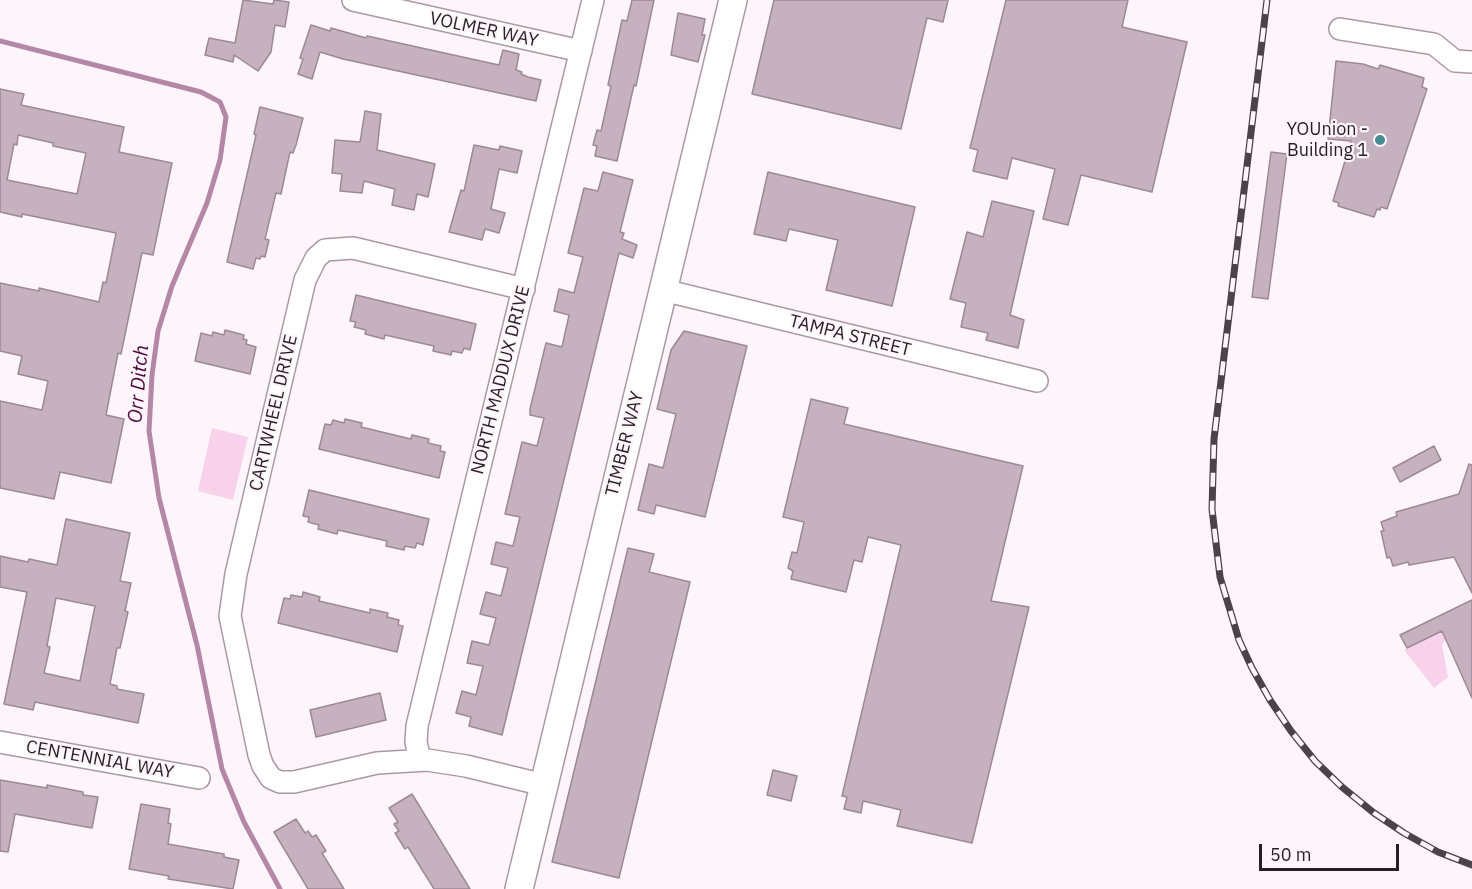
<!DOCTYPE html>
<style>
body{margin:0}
#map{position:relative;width:1472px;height:889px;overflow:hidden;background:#fef5fb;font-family:"IBM Plex Sans",sans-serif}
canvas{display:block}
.scale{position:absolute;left:1259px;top:844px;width:140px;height:27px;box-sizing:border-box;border:3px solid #271f24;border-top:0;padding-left:8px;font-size:18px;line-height:21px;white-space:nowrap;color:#271f24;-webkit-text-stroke:4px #fef5fb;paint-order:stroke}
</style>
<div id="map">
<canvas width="1472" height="889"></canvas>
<div class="scale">50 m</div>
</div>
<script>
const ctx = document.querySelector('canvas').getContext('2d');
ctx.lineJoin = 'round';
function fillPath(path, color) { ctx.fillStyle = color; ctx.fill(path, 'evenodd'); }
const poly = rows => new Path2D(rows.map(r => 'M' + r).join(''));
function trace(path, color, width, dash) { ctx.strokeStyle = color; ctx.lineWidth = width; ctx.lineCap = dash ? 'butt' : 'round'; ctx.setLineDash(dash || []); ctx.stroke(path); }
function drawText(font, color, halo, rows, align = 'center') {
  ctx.font = font + ' "IBM Plex Sans",sans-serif'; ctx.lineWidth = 4.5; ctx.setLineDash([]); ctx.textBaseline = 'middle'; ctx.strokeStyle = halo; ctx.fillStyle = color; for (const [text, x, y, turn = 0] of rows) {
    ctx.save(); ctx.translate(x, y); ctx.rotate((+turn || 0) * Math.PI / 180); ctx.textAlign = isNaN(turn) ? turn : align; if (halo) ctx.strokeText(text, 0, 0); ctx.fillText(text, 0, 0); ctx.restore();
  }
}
fillPath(poly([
 [212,428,248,437,233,500,198,491],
 [1455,626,1442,645,1448,677,1434,688,1404,650]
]), '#f8d2eb');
trace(poly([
 [0,41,201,92,220,102,226,117,220,160,207,203,172,286,158,331,152,375,149,431,159,498,197,645,222,769,244,822,280,889]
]), '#b487a6', 5);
const building = poly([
 [243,0,273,4,274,0,289,2,285,27,275,25,271,52,258,71,234,55,233,62,205,55,209,38,235,43,243,0],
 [632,0,654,0,636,86,634,85,617,161,595,156,597,146,593,145,597,130,601,131,611,86,608,85,622,20,627,21,632,0],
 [774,0,948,0,943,22,927,18,901,129,752,94,774,0],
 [1006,0,1128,0,1122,27,1187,42,1152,192,1081,175,1068,225,1043,219,1055,169,1012,158,1007,179,973,171,978,150,970,148,1006,0],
 [678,13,705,19,702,35,705,35,698,62,671,55,678,13],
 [311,25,330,31,331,28,366,38,367,36,499,65,503,50,519,54,516,70,522,72,521,74,528,77,541,80,536,101,343,59,320,52,312,79,298,74,303,59,300,58,311,25],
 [1336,61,1363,64,1378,69,1380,65,1424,78,1422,87,1427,89,1387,209,1381,207,1380,210,1377,209,1374,217,1338,206,1339,203,1333,201,1351,141,1328,139,1336,61],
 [0,89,24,94,21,105,124,127,119,152,172,163,153,255,142,253,121,354,118,353,106,415,124,419,111,483,60,472,54,499,0,488,0,401,42,410,48,381,18,374,22,356,0,351,0,283,39,291,39,288,99,302,103,282,106,283,116,233,22,214,22,217,0,212,0,89],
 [18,135,53,143,53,146,86,153,77,194,7,180,14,144,17,145,18,135],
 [260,107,303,118,296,145,293,153,290,152,281,194,276,193,265,239,269,240,265,257,261,256,260,259,256,258,253,269,227,262,256,135,254,134,260,107],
 [365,111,381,114,377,150,435,164,428,197,417,194,414,210,392,205,395,189,364,181,362,193,340,191,342,174,332,173,335,140,360,142,365,111],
 [474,145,499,150,500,146,522,151,517,173,499,169,491,209,505,213,499,233,485,229,482,240,449,232,461,190,464,191,474,145],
 [1271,152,1287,154,1268,299,1252,297,1271,152],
 [603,172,633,180,620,232,624,233,622,239,637,245,633,258,619,253,502,735,469,726,471,717,456,713,462,691,476,695,483,666,467,663,472,641,489,645,496,618,480,614,486,592,501,596,508,568,491,564,496,542,513,546,520,517,505,514,522,442,537,446,544,418,530,415,530,409,546,343,562,347,569,315,554,311,559,289,574,293,583,257,568,253,584,188,598,191,603,172],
 [768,172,915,207,892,306,826,290,838,240,789,229,786,241,754,234,768,172],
 [992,201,1034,211,1010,315,1024,320,1018,348,986,340,988,333,961,327,966,303,950,299,967,232,983,237,992,201],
 [356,295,476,324,470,350,464,348,462,353,452,351,451,355,433,351,434,346,385,335,384,339,365,334,366,330,354,327,356,322,350,321,356,295],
 [225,330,244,335,243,339,247,340,246,344,256,347,250,374,195,361,201,333,212,336,213,332,224,335,225,330],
 [684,331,747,346,705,517,656,505,654,514,638,510,649,464,663,468,676,414,657,409,671,350,684,331],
 [811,399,848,408,844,424,1023,466,991,601,1029,607,972,843,897,826,901,810,863,801,861,813,844,809,847,797,842,796,901,545,868,537,862,562,854,560,846,592,791,579,793,571,788,568,792,552,797,553,804,522,783,517,811,399],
 [345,419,362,423,361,427,411,439,412,435,429,439,428,443,441,446,440,451,445,452,439,478,319,449,325,424,331,425,333,420,344,423,345,419],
 [1434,446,1441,460,1400,482,1393,468,1434,446],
 [1469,464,1472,465,1472,593,1454,557,1409,565,1408,562,1393,566,1390,557,1387,558,1381,531,1384,531,1381,522,1397,516,1396,512,1459,494,1469,464],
 [309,490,429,519,423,545,417,543,415,548,405,546,404,550,386,546,387,541,338,530,337,534,318,529,319,525,308,522,309,517,303,516,309,490],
 [66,519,130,533,120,581,131,583,125,611,128,612,120,648,117,648,110,684,117,686,117,689,144,694,138,723,35,702,33,710,4,704,27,592,0,587,0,556,28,562,29,559,57,565,66,519],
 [56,598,95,606,80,681,44,673,50,647,47,646,56,598],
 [628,548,654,554,649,572,690,582,619,878,552,862,628,548],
 [303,592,320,597,319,601,370,613,370,609,388,613,387,617,399,620,398,625,403,626,397,652,278,623,284,598,290,599,291,595,302,597,303,592],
 [1472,600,1472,698,1442,631,1407,648,1400,635,1472,600],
 [380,693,386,720,316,737,310,710,380,693],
 [773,770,797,776,791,801,767,795,773,770],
 [0,780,47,788,47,785,83,792,83,795,98,797,92,828,15,814,8,852,0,851,0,780],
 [412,794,470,889,434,889,408,847,405,849,395,833,399,831,394,824,398,822,389,808,412,794],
 [141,804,170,809,168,823,171,824,168,844,224,854,224,857,239,860,233,889,168,879,169,876,129,869,141,804],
 [296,819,305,833,308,831,312,837,316,835,326,851,322,853,344,889,308,889,274,832,296,819]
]);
fillPath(building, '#c6b1bf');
trace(building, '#9d8996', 1.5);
const minor = poly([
 [353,0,581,51],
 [1340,29,1434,44,1455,61,1472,62],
 [524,289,353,248,325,250,316,258,305,280,236,574,230,616,259,755,263,766,271,778,280,782,294,782,377,763,427,760,466,766,544,785],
 [663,290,1037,381],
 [0,742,199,778],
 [420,760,416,742,417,726,593,0]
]);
const tertiary = poly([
 [519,889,733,0]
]);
trace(minor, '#ac98a5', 24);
trace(tertiary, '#ac98a5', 30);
trace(minor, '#fff', 21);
trace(tertiary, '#fff', 27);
const rail = poly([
 [1267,0,1214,439,1212,509,1220,577,1239,640,1252,668,1270,700,1291,731,1315,761,1342,787,1374,813,1404,833,1438,852,1472,865]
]);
trace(rail, '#4b4348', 7);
trace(rail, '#fef5fb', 4.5, [14]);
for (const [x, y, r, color] of [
 [1380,140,6,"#458d91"]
]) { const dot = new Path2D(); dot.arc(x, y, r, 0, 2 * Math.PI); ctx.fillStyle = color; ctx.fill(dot); trace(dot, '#fef5fb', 2); }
drawText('18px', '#271f24', '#fef5fb', [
 ["VOLMER WAY",484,30,12],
 ["TAMPA STREET",850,336,14],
 ["NORTH MADDUX DRIVE",501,380,-76],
 ["CARTWHEEL DRIVE",274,413,-77],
 ["TIMBER WAY",625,444,-76],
 ["CENTENNIAL WAY",100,760,10]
]);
drawText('18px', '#271f24', '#fef5fb', [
 ["YOUnion -",1368,130],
 ["Building 1",1368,151]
], 'right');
drawText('italic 20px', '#4c053e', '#fef5fb', [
 ["Orr Ditch",139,384,-85]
]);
</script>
